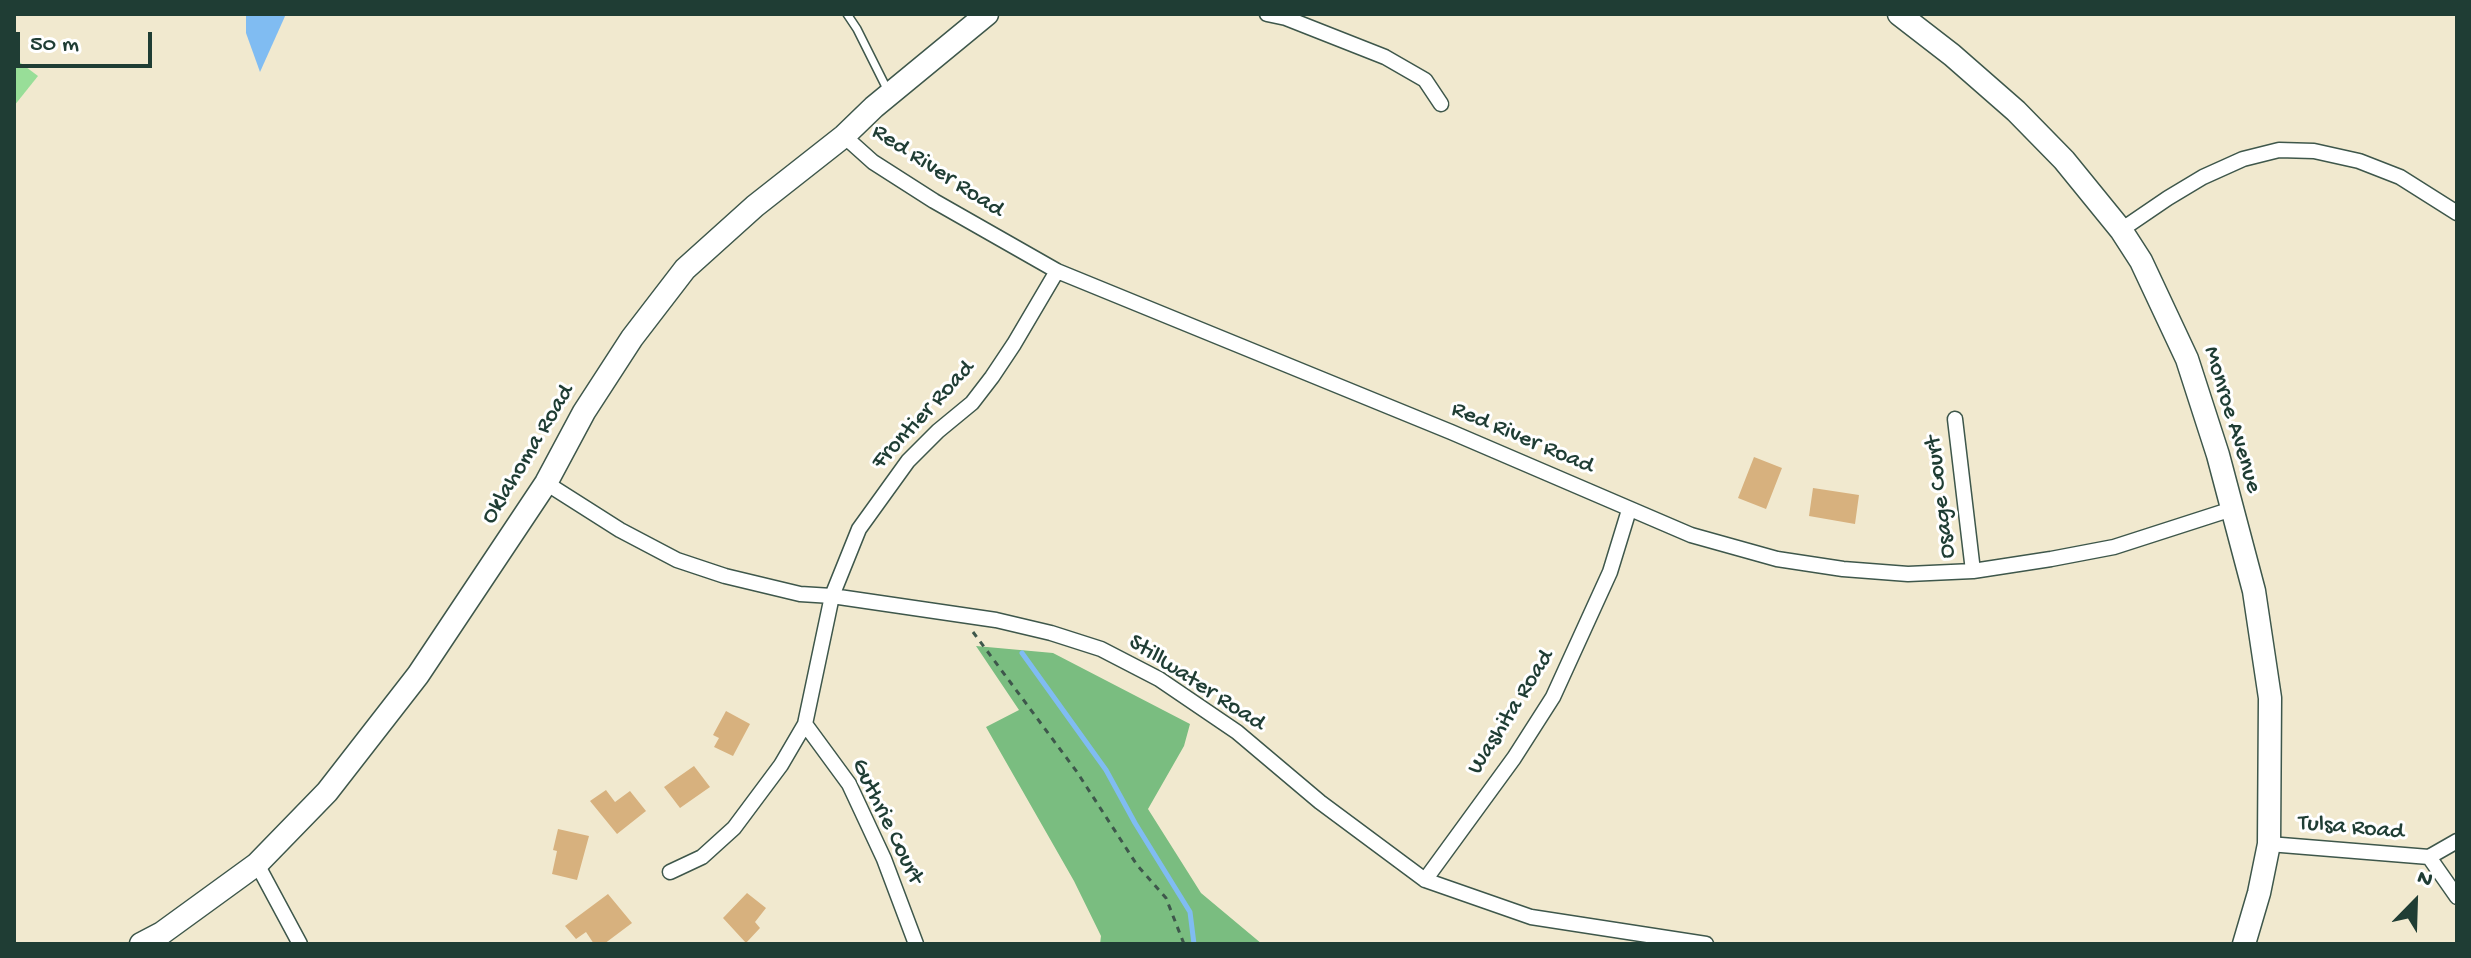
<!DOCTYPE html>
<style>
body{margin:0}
#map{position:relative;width:2471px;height:958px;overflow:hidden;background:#f1e9cf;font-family:"Gochi Hand",sans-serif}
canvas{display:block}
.frame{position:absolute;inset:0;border:16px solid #1f3d34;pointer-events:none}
.north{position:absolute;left:2375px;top:862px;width:80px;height:80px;-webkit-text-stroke:6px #fff;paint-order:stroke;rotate:23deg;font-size:22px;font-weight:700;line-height:32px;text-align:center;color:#1f3d34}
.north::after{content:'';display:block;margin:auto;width:28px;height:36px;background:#1f3d34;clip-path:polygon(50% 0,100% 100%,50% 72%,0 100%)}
.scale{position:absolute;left:16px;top:32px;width:136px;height:36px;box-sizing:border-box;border:4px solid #1f3d34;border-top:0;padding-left:10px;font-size:24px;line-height:28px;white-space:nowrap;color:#1f3d34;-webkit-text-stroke:6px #fff;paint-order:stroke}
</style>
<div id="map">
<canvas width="2471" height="958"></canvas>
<div class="frame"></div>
<div class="north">N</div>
<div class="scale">50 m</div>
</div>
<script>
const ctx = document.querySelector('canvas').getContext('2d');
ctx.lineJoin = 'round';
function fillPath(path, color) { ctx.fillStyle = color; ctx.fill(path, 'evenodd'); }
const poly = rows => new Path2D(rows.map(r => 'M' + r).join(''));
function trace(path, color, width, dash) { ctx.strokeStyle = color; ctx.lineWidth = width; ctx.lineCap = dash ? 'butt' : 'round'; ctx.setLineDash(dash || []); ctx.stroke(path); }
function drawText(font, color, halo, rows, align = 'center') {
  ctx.font = font + ' "Gochi Hand",sans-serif'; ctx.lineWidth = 6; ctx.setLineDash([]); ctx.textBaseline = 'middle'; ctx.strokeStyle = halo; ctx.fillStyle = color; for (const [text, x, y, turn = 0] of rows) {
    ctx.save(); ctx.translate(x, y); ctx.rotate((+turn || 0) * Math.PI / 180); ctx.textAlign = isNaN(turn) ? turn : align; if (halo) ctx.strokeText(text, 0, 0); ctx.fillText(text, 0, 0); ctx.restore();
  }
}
fillPath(poly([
 [14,58,38,76,14,106]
]), '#98de98');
fillPath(poly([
 [976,646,1053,653,1190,724,1184,746,1148,809,1201,893,1262,944,1100,944,1101,936,1074,881,986,727,1019,710]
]), '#7abd80');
fillPath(poly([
 [246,14,286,14,260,72,246,33]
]), '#80bcf2');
trace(poly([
 [1022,653,1106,770,1135,823,1190,912,1194,944]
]), '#80bcf2', 5);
fillPath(poly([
 [1754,457,1782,468,1766,509,1738,498],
 [1813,488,1859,495,1855,524,1809,516],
 [726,711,750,724,733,756,714,747,719,738,713,735],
 [694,766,710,787,680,808,664,787],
 [606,790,615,802,630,791,646,811,617,834,590,801],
 [558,829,589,836,577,880,552,874,557,851,553,850],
 [747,893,766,908,755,922,760,928,746,943,723,918],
 [608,894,632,923,604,944,594,944,586,932,576,939,565,926]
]), '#d7b17e');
const lane = poly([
 [847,14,857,29,889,93]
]);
const street = poly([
 [1267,14,1286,18,1385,57,1425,80,1441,104],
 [844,136,873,162,934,201,1057,271,1451,432,1691,535,1777,559,1843,569,1908,574,1973,571,2051,559,2114,547,2232,509],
 [2121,230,2168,198,2203,177,2243,159,2279,150,2314,151,2359,161,2400,177,2457,213],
 [1955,419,1973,571],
 [546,483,620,530,677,560,725,576,800,594,832,596,996,620,1051,633,1101,649,1159,679,1237,732,1320,802,1425,880,1531,917,1706,944],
 [805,724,849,784,884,859,916,944],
 [2269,844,2429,857,2457,897],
 [2429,857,2457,841],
 [257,864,300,944],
 [670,872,702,857,734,828,781,765,805,724,832,596,859,529,908,461,938,431,972,403,992,377,1014,344,1057,271],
 [1425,880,1514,758,1553,697,1610,572,1629,510]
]);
const secondary = poly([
 [1899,14,1952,55,2016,111,2064,160,2121,230,2141,261,2187,359,2218,455,2254,591,2270,698,2269,844,2259,893,2244,944],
 [141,944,162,933,257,864,327,792,418,675,546,483,584,412,632,338,685,269,755,206,844,136,874,107,987,14]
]);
trace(lane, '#3e574b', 10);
trace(street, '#3e574b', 17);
trace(secondary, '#3e574b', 25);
trace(poly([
 [973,632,1077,772,1137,865,1166,898,1184,944]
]), '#3e574b', 3, [6, 6]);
trace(lane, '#fff', 7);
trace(street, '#fff', 14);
trace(secondary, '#fff', 22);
drawText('24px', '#1f3d34', '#fff', [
 ["Red River Road",937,172,33],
 ["Frontier Road",924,416,-47],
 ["Monroe Avenue",2231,420,73],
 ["Red River Road",1522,439,23],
 ["Oklahoma Road",529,455,-59],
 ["Osage Court",1942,497,-97],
 ["Stillwater Road",1196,684,33],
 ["Washita Road",1512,713,-58],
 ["Guthrie Court",886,822,64],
 ["Tulsa Road",2351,829,5]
]);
</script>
